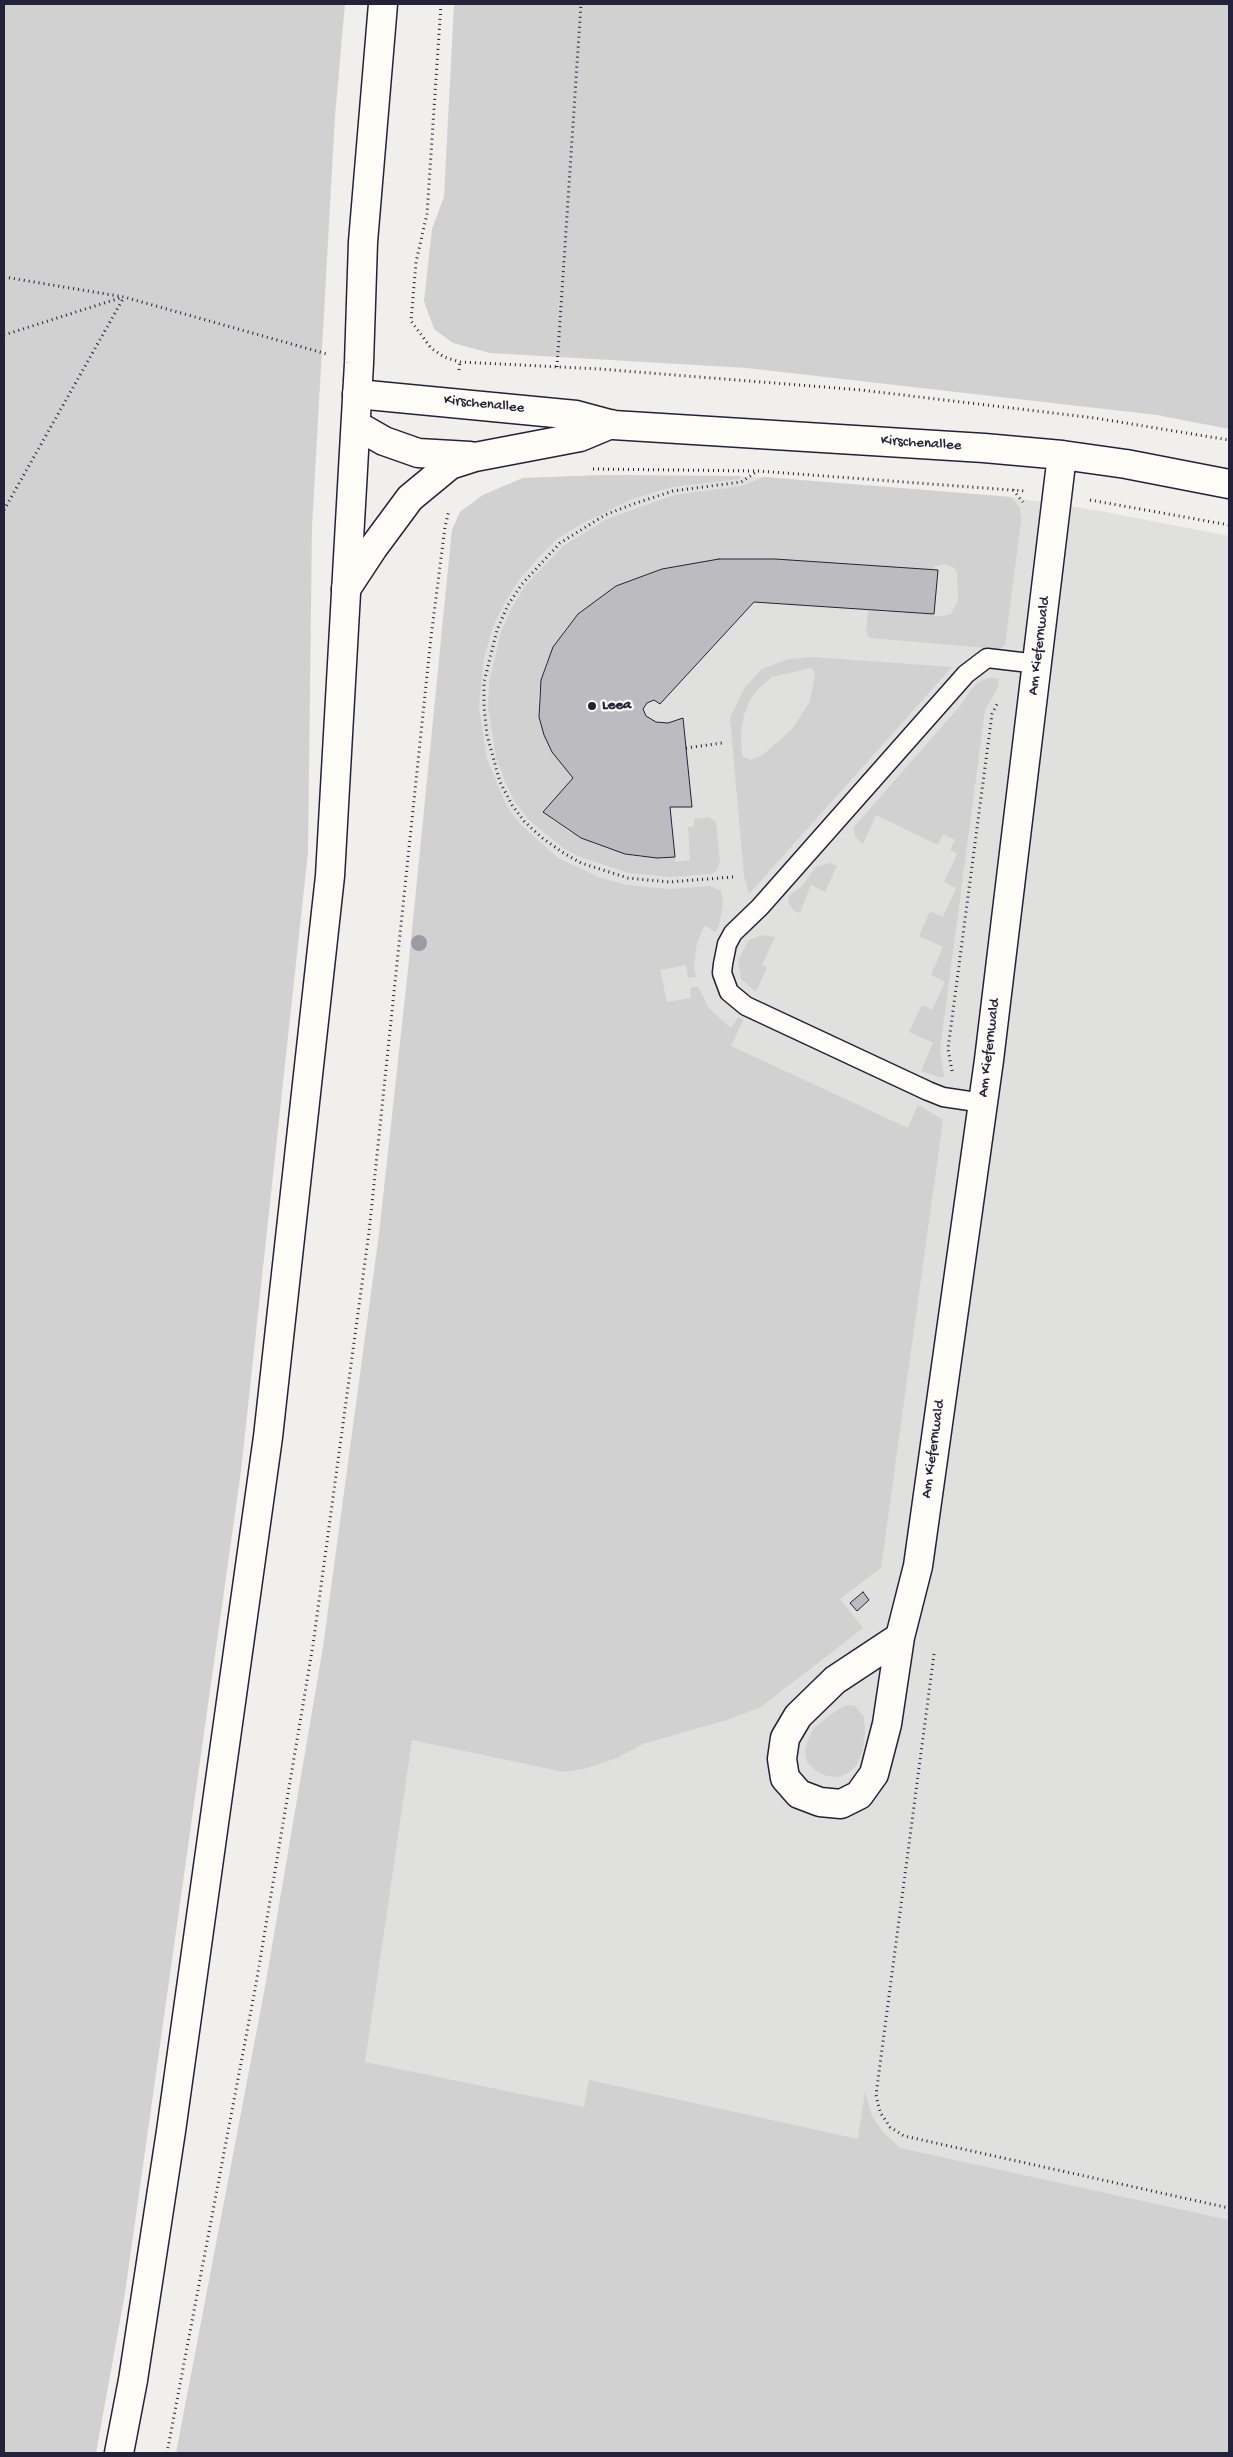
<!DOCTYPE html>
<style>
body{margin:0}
#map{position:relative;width:1233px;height:2457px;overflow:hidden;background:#f0efec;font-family:"Gochi Hand",sans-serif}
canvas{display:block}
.frame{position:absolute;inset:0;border:5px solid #22223b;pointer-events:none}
</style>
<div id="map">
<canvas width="1233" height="2457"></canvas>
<div class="frame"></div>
</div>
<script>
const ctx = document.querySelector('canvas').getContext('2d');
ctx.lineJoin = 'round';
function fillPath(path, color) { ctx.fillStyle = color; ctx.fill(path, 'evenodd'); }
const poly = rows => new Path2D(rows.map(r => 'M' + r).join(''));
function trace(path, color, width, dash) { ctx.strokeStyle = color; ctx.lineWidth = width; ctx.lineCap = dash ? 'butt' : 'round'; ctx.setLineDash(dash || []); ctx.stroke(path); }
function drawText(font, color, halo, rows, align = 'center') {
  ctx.font = font + ' "Gochi Hand",sans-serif'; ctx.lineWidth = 4.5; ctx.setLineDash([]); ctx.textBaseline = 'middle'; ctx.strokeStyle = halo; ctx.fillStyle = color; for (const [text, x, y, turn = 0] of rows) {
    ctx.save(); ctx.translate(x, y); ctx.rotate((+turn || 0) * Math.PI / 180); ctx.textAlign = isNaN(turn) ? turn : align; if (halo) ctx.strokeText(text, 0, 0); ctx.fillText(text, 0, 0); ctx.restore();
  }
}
fillPath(poly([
 [604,475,764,477,1011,497,1100,511,1229,536,1229,2453,308,2453,441,637,452,530,460,512,483,495,523,478]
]), '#e0e0df');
fillPath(poly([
 [4,4,345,4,335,116,312,527,308,852,241,1471,125,2293,96,2453,4,2453],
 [454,4,1229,4,1229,429,1157,415,747,368,490,353,453,343,434,329,424,301,432,229,444,197],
 [604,475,741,476,739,479,672,487,632,499,581,524,557,539,538,558,519,580,505,602,493,627,484,658,479,707,487,759,507,807,520,824,558,858,601,878,627,885,670,889,710,886,721,891,723,903,719,926,715,932,705,925,697,943,694,966,696,977,688,978,686,965,660,970,667,1002,691,998,690,988,698,986,708,1007,725,1023,731,1028,738,1017,743,1020,731,1046,908,1128,918,1105,943,1120,881,1568,840,1599,863,1628,761,1707,727,1720,643,1744,617,1758,584,1769,564,1772,412,1740,365,2062,584,2107,589,2080,858,2139,865,2092,872,2116,882,2131,900,2148,1229,2220,1229,2453,176,2453,265,1987,323,1647,379,1234,409,960,452,530,460,512,483,495,523,478],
 [764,477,1011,497,1020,508,1021,521,1005,645,999,649,869,638,866,631,868,611,930,614,934,616,944,616,951,614,958,601,957,572,954,568,945,564,935,566,934,570,775,559,719,559,662,569,616,586,578,614,564,630,546,663,538,698,539,717,544,735,552,752,573,778,543,812,568,831,595,844,625,854,641,857,675,857,676,862,690,860,688,827,694,826,694,819,709,817,716,822,720,861,716,871,712,874,670,877,629,873,583,858,564,849,528,819,515,802,505,782,496,757,488,707,489,683,501,632,511,609,525,586,563,546,607,519,674,495,741,486],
 [812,657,952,667,749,894,744,876,730,718,745,687,762,669,789,659],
 [811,668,815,673,810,701,792,729,764,754,751,760,742,756,741,732,744,715,750,700,759,688,772,677],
 [990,678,999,679,998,687,985,710,940,1050,944,1077,939,1077,921,1071,933,1043,909,1032,922,1005,932,1010,945,982,931,975,943,947,919,936,930,911,943,917,956,888,944,882,957,854,950,850,955,840,943,834,938,845,876,815,863,844,855,837,854,827,959,707,974,686,982,680],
 [829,863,837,866,825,892,811,885,800,913,794,911,788,902,790,895,802,886,816,867],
 [762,935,775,937,762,965,767,967,756,992,741,979,738,960,749,940],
 [847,1705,855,1706,864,1717,865,1734,862,1752,856,1766,848,1773,838,1777,827,1776,816,1771,807,1762,805,1751,808,1739,815,1727,837,1710]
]), '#d2d1d1');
const building = poly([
 [719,559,775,559,938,570,934,614,754,602,660,704,654,700,647,703,643,709,646,716,656,722,668,723,683,718,692,807,670,807,675,857,657,858,625,854,581,838,543,812,573,778,552,752,544,735,539,717,541,680,553,647,578,614,616,586,662,569,719,559],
 [863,1592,869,1600,857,1611,850,1603,863,1592]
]);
fillPath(building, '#bcbcc0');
trace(building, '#22223b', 1);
const service = poly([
 [983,1103,943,1097,928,1091,746,1006,729,992,722,973,723,964,727,944,733,933,760,907,966,674,987,658,1038,664]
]);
const minor = poly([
 [357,394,576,415,613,425,984,448,1062,455,1126,464,1229,484],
 [356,425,384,441,418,453,470,456],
 [346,589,373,548,410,498,450,465,475,457,580,437,611,424],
 [900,1637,887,1724,874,1774,859,1795,841,1804,820,1802,799,1794,785,1778,782,1759,785,1738,798,1716,835,1680,900,1637,918,1566,989,1060,1062,455]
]);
const primary = poly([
 [119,2453,133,2380,171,2131,268,1437,330,876,359,363,363,242,383,4]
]);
trace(service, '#22223b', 21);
trace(minor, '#22223b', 31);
trace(primary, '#22223b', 31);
trace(poly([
 [441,4,427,214,416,262,411,321,431,348,444,357,460,362,600,369,861,390,1095,418,1229,440],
 [4,277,124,297,327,354],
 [4,335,123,297],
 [557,367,581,4],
 [459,370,460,362],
 [593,469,758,471,1024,491],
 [1013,490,1023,502],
 [1090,500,1229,525],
 [4,510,124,297],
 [686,748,722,743],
 [733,877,669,882,628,878,581,863,562,852,541,837,524,821,512,805,500,782,487,735,484,707,484,682,497,630,508,605,522,584,560,543,605,515,633,504,673,491,741,482,758,471],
 [952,1071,948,1049,992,714,997,704],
 [934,1654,876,2095,880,2112,890,2127,904,2136,1229,2208],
 [167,2453,256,1984,313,1645,369,1232,431,637,445,527,449,510]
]), '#22223b', 3, [1, 4]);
trace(service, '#fdfcf7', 18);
trace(minor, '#fdfcf7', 28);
trace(primary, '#fdfcf7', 28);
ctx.fillStyle = '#9c9ba3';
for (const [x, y] of [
 [419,943]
]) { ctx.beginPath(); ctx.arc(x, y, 8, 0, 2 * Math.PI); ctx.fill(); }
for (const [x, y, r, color] of [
 [592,706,5,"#22223b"]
]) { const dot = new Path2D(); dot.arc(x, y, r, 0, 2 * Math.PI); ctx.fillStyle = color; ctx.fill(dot); trace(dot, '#fdfcf7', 2); }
drawText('15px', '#22223b', '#fdfcf7', [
 ["Kirschenallee",484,405,6],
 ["Kirschenallee",921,444,4],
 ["Am Kiefernwald",1040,646,-83],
 ["Am Kiefernwald",990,1048,-83],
 ["Am Kiefernwald",934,1449,-82]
]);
drawText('bold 15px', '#22223b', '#fdfcf7', [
 ["Leea",602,706]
], 'left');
</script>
